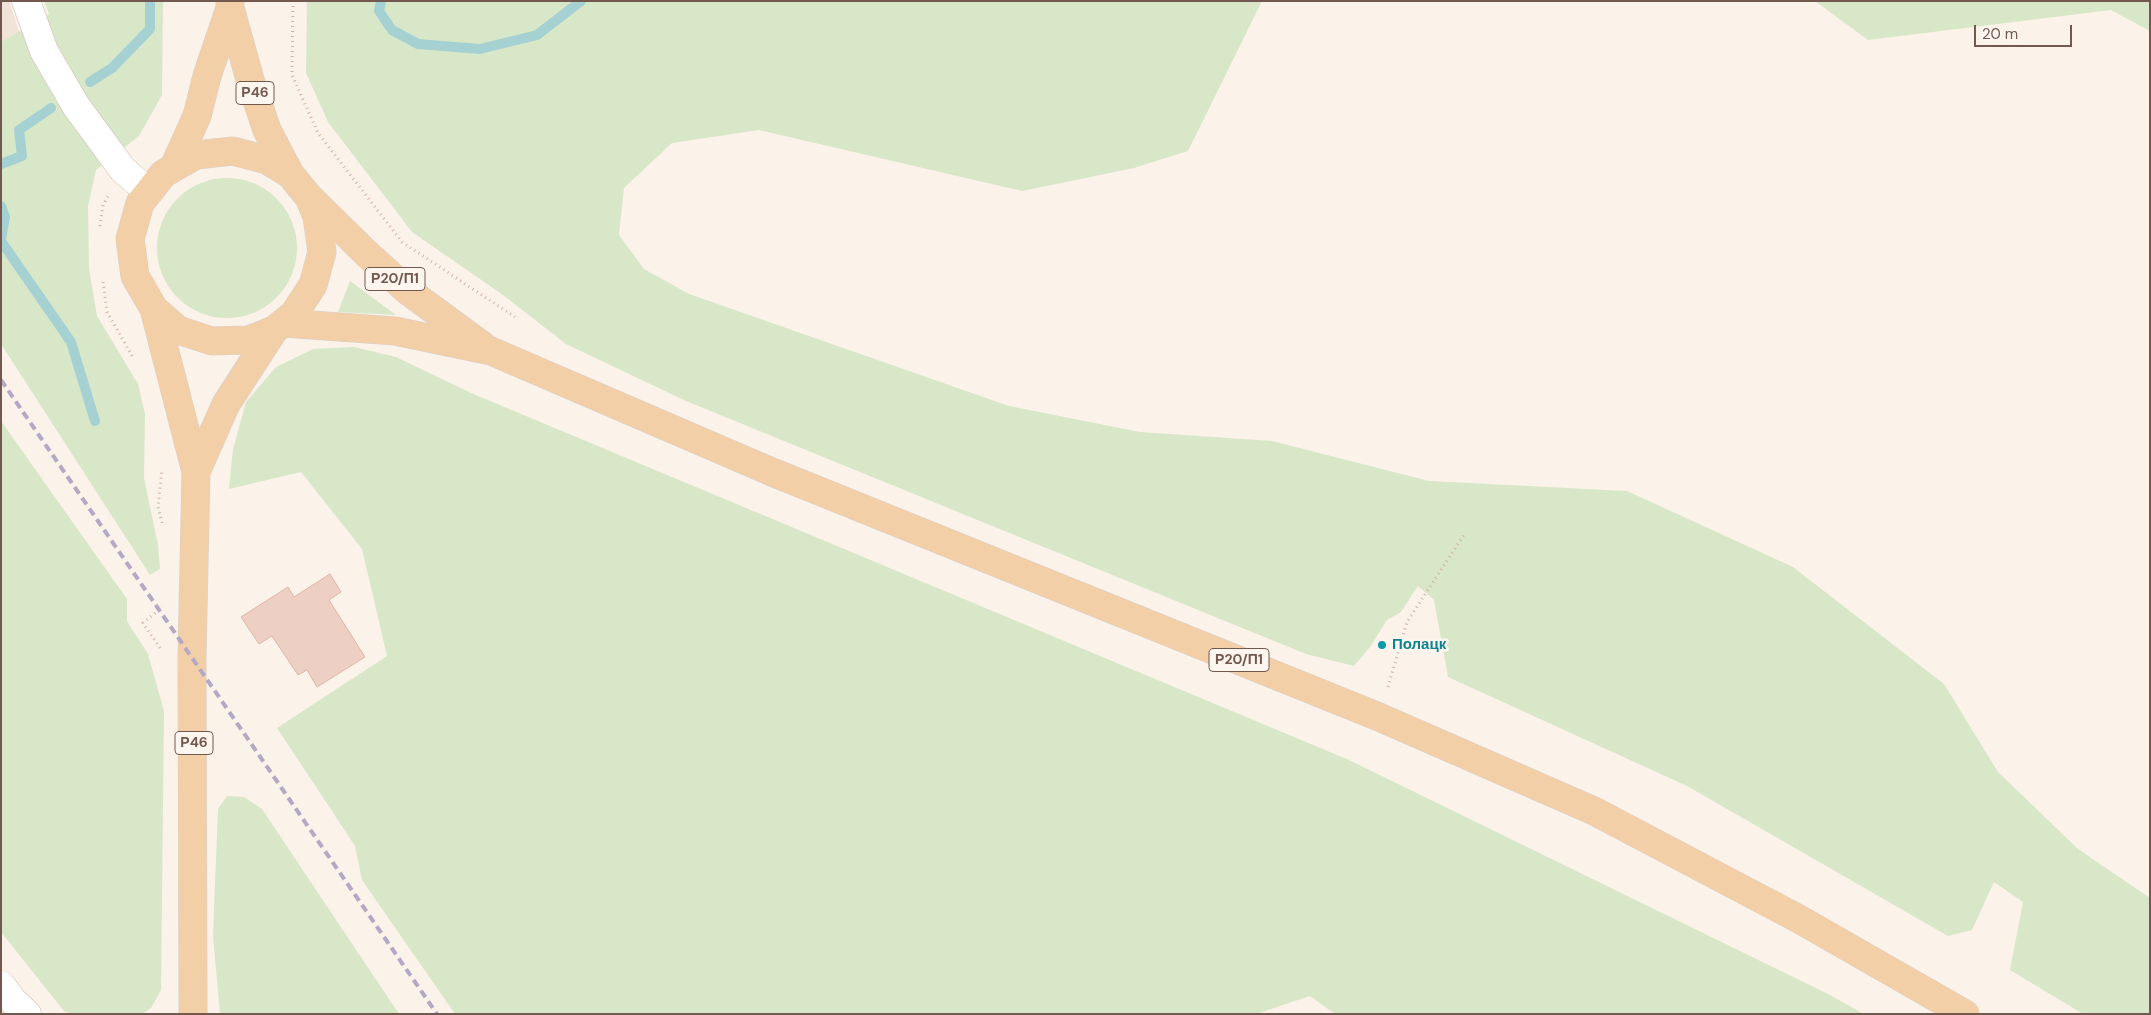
<!DOCTYPE html>
<meta charset="utf-8">
<style>
body{margin:0}
#map{position:relative;width:2151px;height:1015px;overflow:hidden;background:#fbf2e9;font-family:"DM Sans",sans-serif}
canvas{display:block}
.frame{position:absolute;inset:0;border:2px solid #73584f;pointer-events:none}
.scale{position:absolute;left:1974px;top:25px;width:98px;height:22px;box-sizing:border-box;border:2px solid #73584f;border-top:0;padding-left:6px;font-size:15px;line-height:18px;white-space:nowrap;color:#73584f;-webkit-text-stroke:4px #fdf6ef;paint-order:stroke}
</style>
<div id="map">
<canvas width="2151" height="1015"></canvas>
<div class="frame"></div>
<div class="scale">20 m</div>
</div>
<script>
const ctx = document.querySelector('canvas').getContext('2d');
ctx.lineJoin = 'round';
function fillPath(path, color) { ctx.fillStyle = color; ctx.fill(path, 'evenodd'); }
const poly = rows => new Path2D(rows.map(r => 'M' + r).join(''));
function trace(path, color, width, dash) { ctx.strokeStyle = color; ctx.lineWidth = width; ctx.lineCap = dash ? 'butt' : 'round'; ctx.setLineDash(dash || []); ctx.stroke(path); }
function drawText(font, color, halo, rows, align = 'center') {
  ctx.font = font + ' "DM Sans",sans-serif'; ctx.lineWidth = 5; ctx.setLineDash([]); ctx.textBaseline = 'middle'; ctx.strokeStyle = halo; ctx.fillStyle = color; for (const [text, x, y, turn = 0] of rows) {
    ctx.save(); ctx.translate(x, y); ctx.rotate((+turn || 0) * Math.PI / 180); ctx.textAlign = isNaN(turn) ? turn : align; if (halo) ctx.strokeText(text, 0, 0); ctx.fillText(text, 0, 0); ctx.restore();
  }
}
fillPath(poly([
 [1,1,9,1,19,32,1,42]
]), '#f2e3d8');
fillPath(poly([
 [44,1,163,1,162,95,139,136,96,170,88,206,89,269,97,316,138,384,145,414,144,478,158,545,160,569,150,575,1,344,1,42,49,14],
 [307,1,1262,1,1188,151,1134,168,1022,191,759,130,672,143,624,188,619,235,644,269,689,294,1009,406,1140,432,1272,441,1429,481,1627,491,1793,567,1944,684,1998,772,2078,849,2150,898,2150,1014,2083,1014,2010,970,2023,902,1994,882,1972,930,1948,936,1687,786,1448,677,1434,600,1418,586,1401,612,1387,620,1370,647,1354,666,1306,654,686,401,566,344,503,295,412,232,328,122,306,73],
 [1815,1,2150,1,2150,31,2111,10,1868,40],
 '157 248a70 70 0 1 1 140 0a70 70 0 1 1-140 0Z',
 [350,281,396,315,338,312],
 [354,347,396,357,471,393,1349,760,1828,994,1864,1014,1335,1014,1310,996,1256,1014,455,1014,362,880,355,846,277,728,387,656,362,549,301,472,229,489,233,449,246,402,276,367,313,349],
 [1,421,127,599,127,621,148,654,164,711,161,990,151,1008,142,1014,71,1014,64,1011,1,932],
 [227,796,244,797,262,809,399,1014,220,1014,213,936,218,809]
]), '#d8e7c8');
trace(poly([
 [381,1,379,11,392,30,418,44,480,49,537,35,581,1],
 [90,82,112,68,150,29,150,1],
 [1,164,22,156,19,130,51,108],
 [1,206,5,217,1,239],
 [1,241,71,342,95,421]
]), '#a6d1d3', 10);
const building = poly([
 [330,574,341,592,329,600,365,657,317,687,307,670,298,675,272,636,259,644,241,617,288,587,294,597,330,574]
]);
fillPath(building, '#edcfc3');
trace(building, '#dfb5a5', 1);
const minor = poly([
 [26,1,44,51,76,106,123,170,149,192],
 [1,985,14,1002,27,1014]
]);
const major = poly([
 [230,1,230,8,251,83,267,130,290,174,308,196,366,253,408,291,483,346],
 [174,167,197,116,207,76,230,8],
 [154,309,178,330,212,341,249,340,274,330,294,314,313,285,322,252,317,217,310,199],
 [284,323,395,331,491,351,772,472,1379,717,1594,811,1799,919,1965,1014],
 [196,472,226,404,274,330],
 [193,1014,192,655,196,472,154,309,135,276,130,239,140,203,149,192,163,174,196,155,233,151,267,160,290,174]
]);
trace(minor, '#ccb9b0', 29);
trace(major, '#d8d0ce', 29);
trace(poly([
 [293,1,292,75,318,133,402,242,515,317],
 [100,226,103,205,108,196],
 [103,282,107,312,134,359],
 [162,523,158,507,162,470],
 [160,648,143,623,162,607],
 [1388,687,1407,622,1465,533]
]), '#d2b2a6', 3, [1, 4]);
trace(minor, '#fff', 28);
trace(major, '#f3cfa8', 28);
trace(poly([
 [1,380,437,1014]
]), '#b4a8c4', 4, [8, 5]);
for (const [x, y, r, color] of [
 [1382,645,5,"#0f9aa8"]
]) { const dot = new Path2D(); dot.arc(x, y, r, 0, 2 * Math.PI); ctx.fillStyle = color; ctx.fill(dot); trace(dot, '#fdf6ef', 2); }
for (const [x, y, w] of [
 [255,93,38],
 [395,279,60],
 [1239,660,60],
 [194,743,38]
]) { const box = new Path2D(); box.roundRect(x - w / 2, y - 11.5, w, 23, 4); ctx.fillStyle = '#fdf6ef'; ctx.fill(box); trace(box, '#73584f', 1); }
drawText('bold 14px', '#73584f', null, [
 ["Р46",255,93],
 ["Р20/П1",395,279],
 ["Р20/П1",1239,660],
 ["Р46",194,743]
]);
drawText('bold 15px', '#0d838f', '#fdf6ef', [
 ["Полацк",1392,645]
], 'left');
</script>
